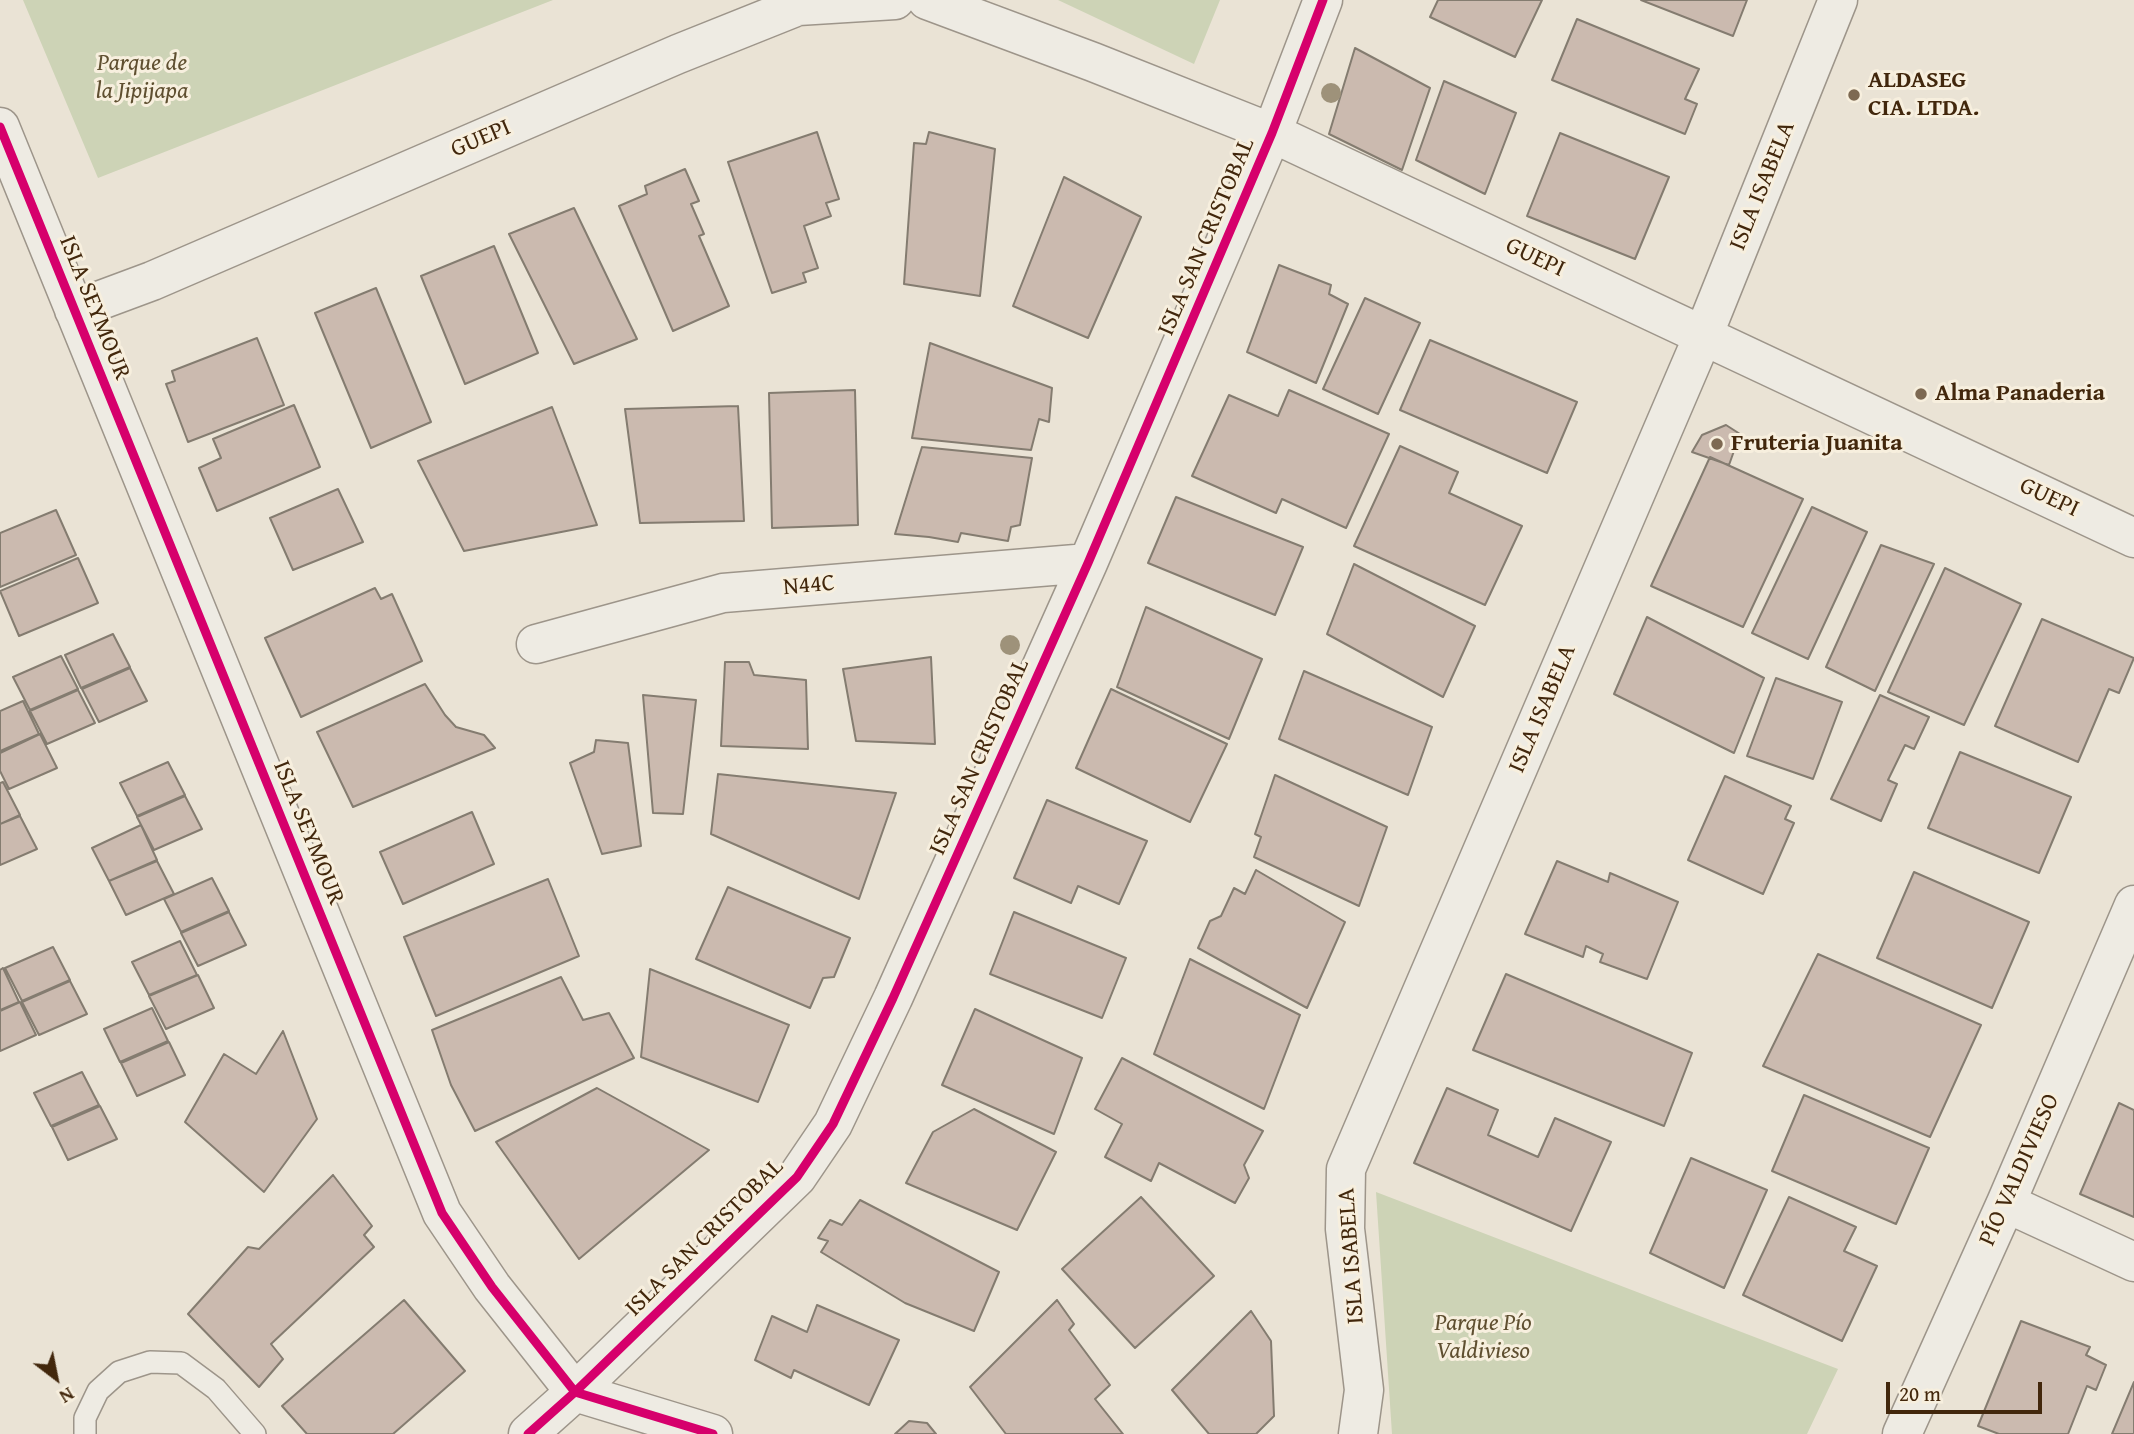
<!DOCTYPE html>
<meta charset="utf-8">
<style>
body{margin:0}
#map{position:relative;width:2134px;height:1434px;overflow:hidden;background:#eae3d5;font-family:"Gentium Book Plus",serif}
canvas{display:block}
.north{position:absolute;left:21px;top:1343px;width:70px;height:70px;-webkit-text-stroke:5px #f7efde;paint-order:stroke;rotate:148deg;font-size:19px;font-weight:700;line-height:28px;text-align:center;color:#42270c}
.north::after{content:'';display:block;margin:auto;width:24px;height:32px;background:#42270c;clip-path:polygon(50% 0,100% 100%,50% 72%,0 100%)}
.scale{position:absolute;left:1886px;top:1382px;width:156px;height:32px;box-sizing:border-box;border:4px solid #42270c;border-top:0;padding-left:9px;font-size:21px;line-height:24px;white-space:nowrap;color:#42270c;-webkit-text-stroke:5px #f7efde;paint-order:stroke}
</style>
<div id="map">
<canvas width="2134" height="1434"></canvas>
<div class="north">N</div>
<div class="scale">20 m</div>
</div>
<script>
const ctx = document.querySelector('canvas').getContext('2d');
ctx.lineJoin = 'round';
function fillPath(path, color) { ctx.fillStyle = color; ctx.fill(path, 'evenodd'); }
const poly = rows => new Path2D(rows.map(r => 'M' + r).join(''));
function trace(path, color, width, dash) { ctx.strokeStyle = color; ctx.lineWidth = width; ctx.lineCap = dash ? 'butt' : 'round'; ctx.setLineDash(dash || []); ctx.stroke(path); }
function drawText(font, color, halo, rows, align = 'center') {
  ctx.font = font + ' "Gentium Book Plus",serif'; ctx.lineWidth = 6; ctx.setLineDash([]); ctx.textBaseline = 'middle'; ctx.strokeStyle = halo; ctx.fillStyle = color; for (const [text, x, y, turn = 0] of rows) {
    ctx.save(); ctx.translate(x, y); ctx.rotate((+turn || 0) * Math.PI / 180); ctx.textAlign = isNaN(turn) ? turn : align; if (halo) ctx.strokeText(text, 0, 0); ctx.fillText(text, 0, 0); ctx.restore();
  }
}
fillPath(poly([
 [23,0,553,0,98,178],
 [1058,0,1220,0,1194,64],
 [1376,1192,1838,1369,1807,1434,1392,1434]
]), '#cdd3b6');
const building = poly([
 [1438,0,1542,0,1515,57,1430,17,1438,0],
 [1641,0,1747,0,1733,36,1641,0],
 [1577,19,1699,69,1685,99,1697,104,1685,134,1552,80,1577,19],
 [1355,48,1430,88,1402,170,1329,134,1355,48],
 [1444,81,1516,113,1485,194,1416,160,1444,81],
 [817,132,839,199,826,203,831,216,804,226,818,268,803,273,806,282,772,293,728,162,817,132],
 [929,132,995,149,980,296,904,284,914,143,926,144,929,132],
 [1560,133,1669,177,1635,259,1527,216,1560,133],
 [685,169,699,201,691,204,704,234,699,236,729,306,673,331,619,206,647,194,645,186,685,169],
 [1064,177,1141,217,1088,338,1013,306,1064,177],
 [574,208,637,339,574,364,509,234,574,208],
 [494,246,538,353,465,384,421,276,494,246],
 [1279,265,1331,285,1329,294,1348,304,1316,383,1247,352,1279,265],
 [376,288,431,422,371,448,315,313,376,288],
 [1365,298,1420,323,1378,414,1323,389,1365,298],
 [257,338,284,405,188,442,166,384,175,381,172,371,257,338],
 [1430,340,1577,402,1547,473,1400,410,1430,340],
 [930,343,1052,388,1049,422,1039,419,1031,450,912,438,930,343],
 [855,390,858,525,772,528,769,393,855,390],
 [1289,390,1389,434,1346,528,1282,499,1276,513,1192,476,1229,395,1278,416,1289,390],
 [294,405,320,467,217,511,199,468,221,458,213,439,294,405],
 [738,406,744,521,640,523,625,409,738,406],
 [552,407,597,525,464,551,418,461,552,407],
 [1726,425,1740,434,1729,465,1692,452,1702,435,1726,425],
 [1400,446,1458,472,1449,493,1522,526,1485,605,1354,546,1400,446],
 [922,447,1032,458,1020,525,1011,527,1008,541,961,533,958,542,929,537,895,534,922,447],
 [1710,457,1803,499,1743,627,1651,586,1710,457],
 [338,489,363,542,293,570,270,518,338,489],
 [1176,497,1303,547,1275,615,1148,563,1176,497],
 [1812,507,1867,532,1808,659,1752,633,1812,507],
 [56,510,76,555,0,587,0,533,56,510],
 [1881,545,1934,564,1875,691,1826,667,1881,545],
 [78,558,98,603,19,636,0,591,78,558],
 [1354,564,1475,626,1443,697,1327,634,1354,564],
 [1945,568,2021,604,1964,725,1888,692,1945,568],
 [375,588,381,599,392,594,422,661,301,717,265,638,375,588],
 [1146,607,1262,659,1229,739,1117,687,1146,607],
 [1647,617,1764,678,1734,753,1614,694,1647,617],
 [2042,619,2134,658,2119,693,2109,689,2078,762,1995,726,2042,619],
 [113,634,130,667,81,688,65,655,113,634],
 [61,656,78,689,30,710,13,677,61,656],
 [931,657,935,744,856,741,843,669,931,657],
 [725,662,749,662,754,675,806,680,808,749,721,746,725,662],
 [130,668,147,701,99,722,82,689,130,668],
 [1304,671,1432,727,1408,795,1279,739,1304,671],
 [1776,678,1842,702,1813,779,1747,756,1776,678],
 [425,684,445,715,456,727,484,735,495,748,353,807,317,732,425,684],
 [1111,689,1227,744,1190,822,1076,768,1111,689],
 [78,690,95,723,47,744,30,711,78,690],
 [643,695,696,700,683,814,653,813,643,695],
 [1880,695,1929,717,1914,749,1905,745,1888,780,1897,784,1881,821,1831,799,1880,695],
 [23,701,39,734,0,751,0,711,23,701],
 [40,734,57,768,9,789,0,771,0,753,40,734],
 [596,740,628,743,641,846,602,854,570,763,594,752,596,740],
 [1960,752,2071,797,2039,873,1928,828,1960,752],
 [168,762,185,795,137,816,120,783,168,762],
 [718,774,896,793,859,899,711,834,718,774],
 [1275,775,1387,827,1359,906,1254,857,1261,837,1255,834,1275,775],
 [1725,776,1791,806,1785,819,1794,823,1763,894,1688,860,1725,776],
 [3,782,20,815,0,824,0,783,3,782],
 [185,796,202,829,154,850,137,817,185,796],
 [1047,800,1147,841,1119,904,1078,886,1071,903,1014,878,1047,800],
 [472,812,494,864,403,904,380,852,472,812],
 [20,816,37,849,0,865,0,824,20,816],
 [141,825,157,860,109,881,92,848,141,825],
 [157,861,174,894,126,915,109,881,157,861],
 [1557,861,1608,882,1610,873,1678,902,1647,979,1600,962,1603,954,1586,946,1583,957,1525,934,1557,861],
 [1256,870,1345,922,1307,1008,1198,948,1210,921,1221,916,1234,888,1245,894,1256,870],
 [1914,872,2029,922,1992,1008,1877,958,1914,872],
 [212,878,229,911,181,932,164,899,212,878],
 [548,879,579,956,436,1016,404,937,548,879],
 [728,887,850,938,834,977,823,978,810,1008,696,959,728,887],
 [229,912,246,945,198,966,181,933,229,912],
 [1014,912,1126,958,1102,1018,990,974,1014,912],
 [180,941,197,975,149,995,132,962,180,941],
 [53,947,70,980,22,1001,5,968,53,947],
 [1818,954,1981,1025,1930,1137,1763,1066,1818,954],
 [1190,959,1300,1015,1264,1109,1154,1054,1190,959],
 [3,968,19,1002,0,1010,0,970,3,968],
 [650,969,789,1025,758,1102,641,1057,650,969],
 [1506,974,1692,1053,1664,1126,1473,1050,1506,974],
 [198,975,214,1008,166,1029,149,996,198,975],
 [561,977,583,1020,609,1013,634,1058,475,1131,451,1085,432,1030,561,977],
 [70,981,87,1014,39,1035,22,1002,70,981],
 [20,1002,36,1035,0,1051,0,1011,20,1002],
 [152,1008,168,1041,120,1062,104,1029,152,1008],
 [975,1009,1082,1058,1054,1134,942,1085,975,1009],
 [283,1031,317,1119,264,1192,185,1122,224,1054,256,1074,283,1031],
 [169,1042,185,1075,137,1096,121,1063,169,1042],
 [1122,1058,1263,1131,1244,1165,1249,1178,1235,1203,1159,1163,1151,1181,1105,1157,1122,1124,1095,1109,1122,1058],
 [82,1072,99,1105,51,1126,34,1093,82,1072],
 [597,1088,709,1150,579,1259,496,1142,597,1088],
 [1447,1088,1498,1110,1488,1135,1538,1157,1555,1118,1611,1142,1571,1231,1414,1163,1447,1088],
 [1804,1095,1929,1148,1896,1224,1772,1171,1804,1095],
 [2119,1103,2134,1110,2134,1217,2080,1194,2119,1103],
 [100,1106,117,1139,68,1160,52,1127,100,1106],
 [974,1109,1056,1152,1017,1230,906,1183,933,1132,974,1109],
 [1691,1158,1767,1190,1724,1288,1650,1253,1691,1158],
 [333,1175,372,1226,364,1235,374,1247,271,1344,283,1359,259,1387,188,1314,248,1247,259,1249,333,1175],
 [1141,1197,1214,1276,1135,1348,1062,1269,1141,1197],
 [1789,1197,1856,1227,1844,1251,1877,1266,1842,1341,1743,1295,1789,1197],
 [860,1200,999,1272,974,1331,905,1303,821,1252,828,1241,818,1238,830,1220,842,1225,860,1200],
 [404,1300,465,1371,393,1434,307,1434,282,1406,404,1300],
 [1057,1300,1074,1324,1069,1330,1110,1385,1095,1399,1123,1434,1006,1434,970,1387,1057,1300],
 [817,1305,899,1340,869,1405,794,1370,791,1378,755,1360,772,1316,807,1332,817,1305],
 [1251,1311,1271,1341,1274,1416,1256,1434,1209,1434,1172,1390,1251,1311],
 [2021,1321,2090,1347,2086,1355,2106,1365,2096,1390,2087,1386,2068,1434,1999,1434,1978,1426,2021,1321],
 [2134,1382,2134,1434,2112,1434,2134,1382],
 [909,1421,927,1423,936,1434,895,1434,909,1421]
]);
fillPath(building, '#cbbaaf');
trace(building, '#847c70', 2);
const lane = poly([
 [85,1434,85,1418,98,1391,119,1372,150,1362,181,1363,216,1389,255,1434]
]);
const street = poly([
 [927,0,1093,62,1272,133,2134,538],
 [0,127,442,1213,492,1287,575,1392,713,1434],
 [74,310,152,281,678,54,798,6,895,0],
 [536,644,723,593,1088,563],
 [2006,1203,2134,1262],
 [528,1434,575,1392,797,1177,833,1124,893,998,1088,563,1272,133,1323,0],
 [1358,1434,1364,1390,1345,1229,1346,1169,1703,336,1838,0],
 [1902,1434,2006,1203,2134,905]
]);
trace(lane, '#9d958a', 24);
trace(street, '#9d958a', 41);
trace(lane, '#eeebe3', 21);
trace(street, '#eeebe3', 38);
trace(poly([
 [0,127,442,1213,492,1287,575,1392,713,1434],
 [528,1434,575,1392,797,1177,833,1124,893,998,1088,563,1272,133,1323,0]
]), '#d6006c', 9);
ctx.fillStyle = '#9e927a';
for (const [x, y] of [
 [1331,93],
 [1010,645]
]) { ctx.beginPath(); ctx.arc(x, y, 10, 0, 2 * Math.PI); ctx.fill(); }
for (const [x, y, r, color] of [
 [1854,95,7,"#7d6952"],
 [1921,394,7,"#7d6952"],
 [1717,444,7,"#7d6952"]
]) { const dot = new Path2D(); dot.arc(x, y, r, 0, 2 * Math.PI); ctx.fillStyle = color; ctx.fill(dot); trace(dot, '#f7efde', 2.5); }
drawText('italic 24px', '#5f4f30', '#f7efde', [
 ["Parque de",142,64],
 ["la Jipijapa",142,92],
 ["Parque Pío",1483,1324],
 ["Valdivieso",1483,1352]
]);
drawText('bold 24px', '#42270c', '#f7efde', [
 ["ALDASEG",1868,81],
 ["CIA. LTDA.",1868,109],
 ["Alma Panaderia",1935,394],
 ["Fruteria Juanita",1731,444]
], 'left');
drawText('24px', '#42270c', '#f7efde', [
 ["GUEPI",481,139,-23],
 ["ISLA ISABELA",1763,186,-68],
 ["ISLA SAN CRISTOBAL",1207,237,-67],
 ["GUEPI",1535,258,25],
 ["ISLA SEYMOUR",94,308,68],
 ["GUEPI",2049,498,25],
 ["N44C",809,586,-5],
 ["ISLA ISABELA",1543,709,-67],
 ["ISLA SAN CRISTOBAL",980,757,-66],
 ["ISLA SEYMOUR",308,833,68],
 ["PÍO VALDIVIESO",2020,1170,-66],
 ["ISLA SAN CRISTOBAL",705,1238,-45],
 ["ISLA ISABELA",1352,1256,-94]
]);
</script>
